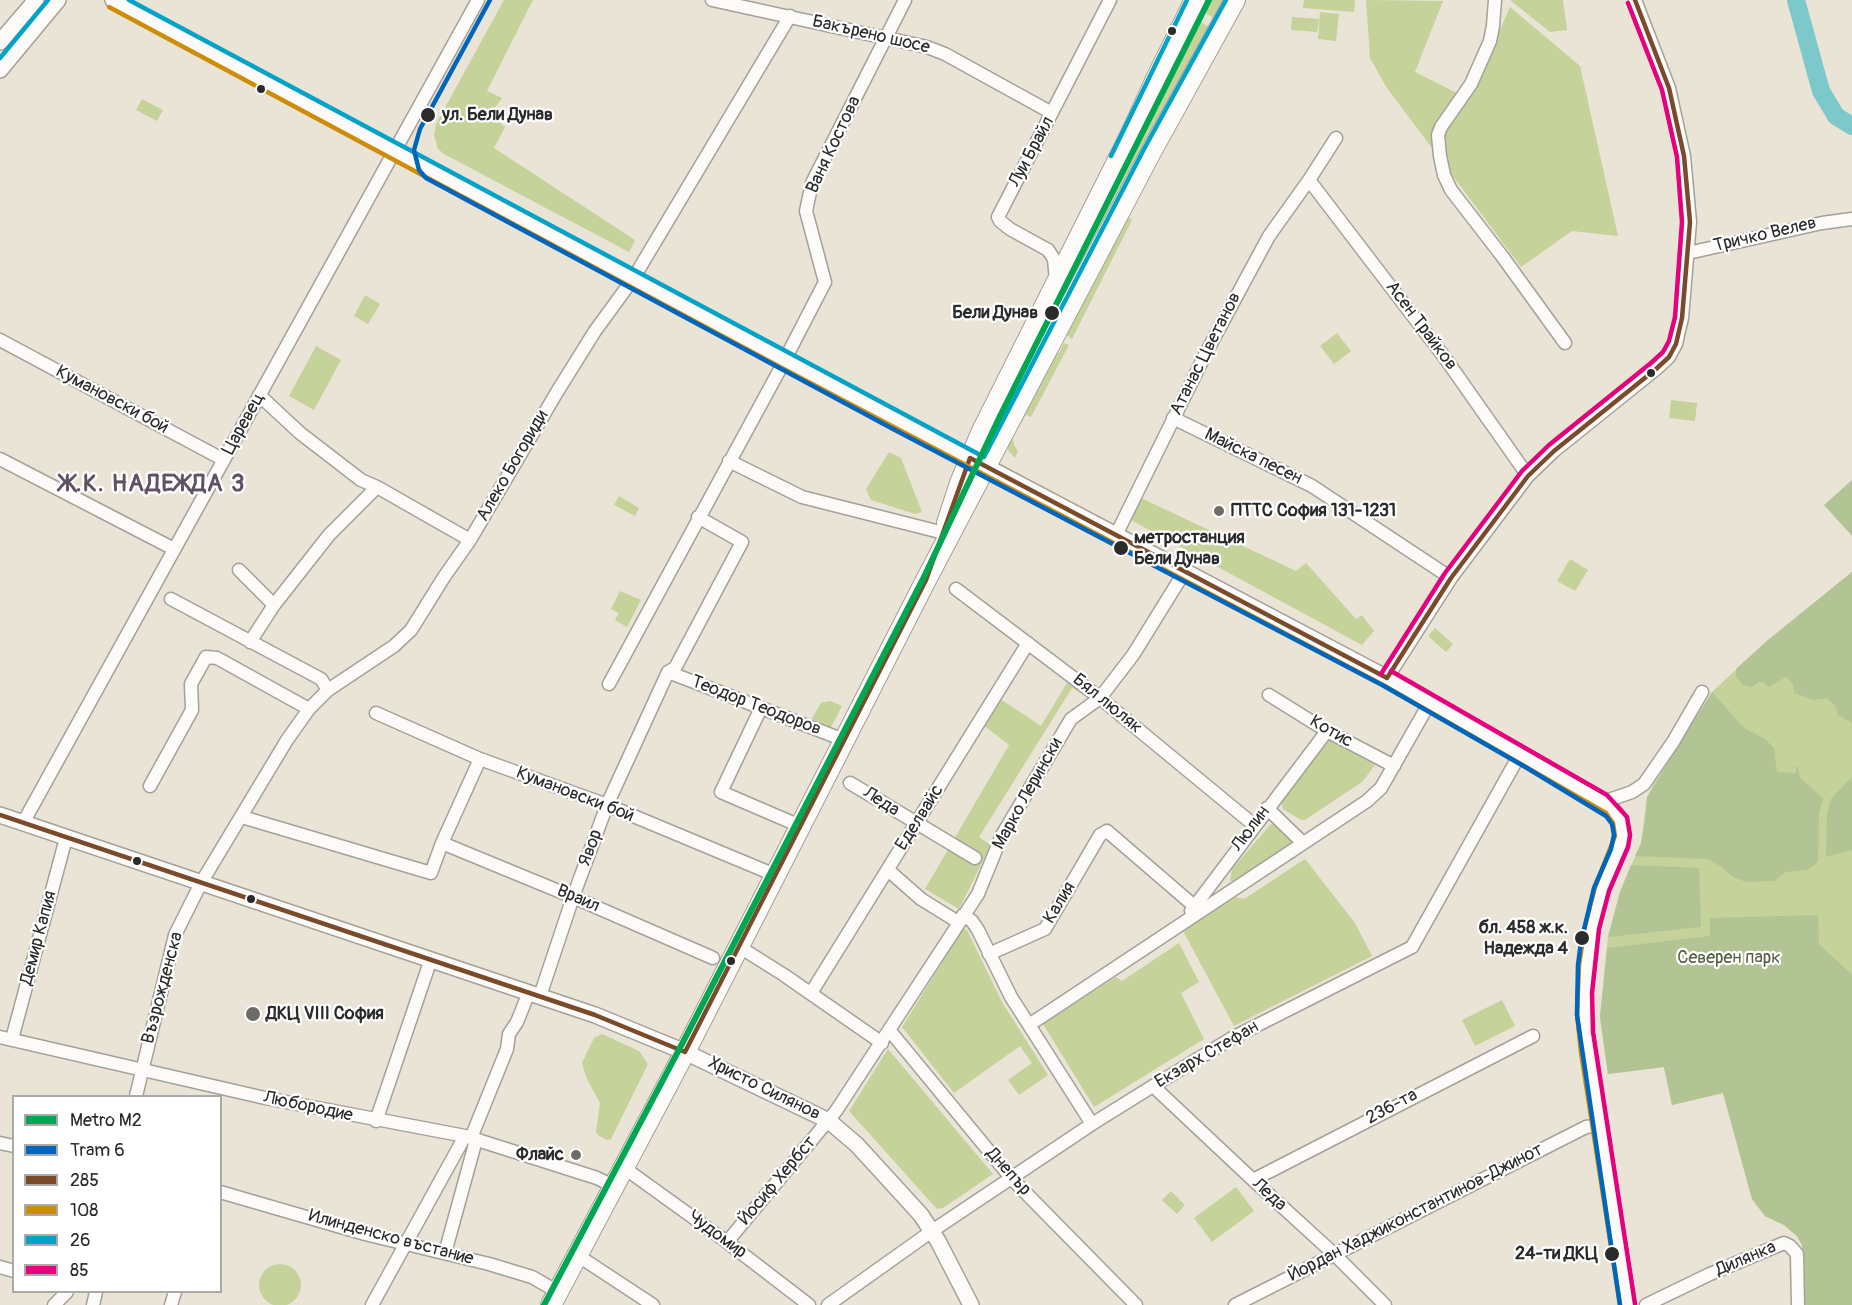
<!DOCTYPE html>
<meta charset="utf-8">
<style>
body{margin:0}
#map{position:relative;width:1852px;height:1305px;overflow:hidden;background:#e9e4d5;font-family:Pangolin,sans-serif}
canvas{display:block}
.legend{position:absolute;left:12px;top:1095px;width:210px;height:198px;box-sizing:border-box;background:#fff;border:2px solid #aaa;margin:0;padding:8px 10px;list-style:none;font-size:18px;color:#2b2b2b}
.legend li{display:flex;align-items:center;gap:12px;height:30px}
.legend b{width:30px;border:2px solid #aaa}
</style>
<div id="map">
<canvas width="1852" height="1305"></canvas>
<ul class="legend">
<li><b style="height:8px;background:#00a651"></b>Metro M2</li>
<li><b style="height:8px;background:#0065bd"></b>Tram 6</li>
<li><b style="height:8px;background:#7a4b2a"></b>285</li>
<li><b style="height:8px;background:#ce8d09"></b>108</li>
<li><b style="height:8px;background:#02a3c6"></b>26</li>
<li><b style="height:8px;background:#e5007d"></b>85</li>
</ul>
</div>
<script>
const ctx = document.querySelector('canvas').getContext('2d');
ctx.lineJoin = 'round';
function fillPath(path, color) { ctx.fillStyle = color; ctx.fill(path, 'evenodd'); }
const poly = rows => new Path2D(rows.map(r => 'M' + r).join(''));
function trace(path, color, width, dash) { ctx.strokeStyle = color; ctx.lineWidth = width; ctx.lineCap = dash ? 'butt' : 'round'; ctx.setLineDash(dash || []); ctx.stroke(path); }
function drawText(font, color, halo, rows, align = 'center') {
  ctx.font = font + ' Pangolin,sans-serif'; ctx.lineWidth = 4.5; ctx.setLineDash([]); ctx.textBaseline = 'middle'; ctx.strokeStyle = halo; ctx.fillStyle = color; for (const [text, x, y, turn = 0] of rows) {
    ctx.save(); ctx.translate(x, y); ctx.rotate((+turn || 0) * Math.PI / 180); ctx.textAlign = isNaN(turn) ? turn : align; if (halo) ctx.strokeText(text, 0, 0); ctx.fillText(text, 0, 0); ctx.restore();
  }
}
fillPath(poly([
 [504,0,533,0,487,91,502,98,490,115,505,127,494,148,635,240,629,252,444,154,438,149,434,135,436,124],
 [1205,0,1223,0,1214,18,1200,10],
 [1304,0,1355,0,1354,12,1303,8],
 [1366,0,1443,1,1415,72,1469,99,1510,7,1580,66,1618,236,1572,231,1521,267,1387,88,1370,58],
 [1510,0,1563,0,1567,30,1550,32],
 [1320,12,1339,14,1336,41,1318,39],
 [1292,17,1319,19,1317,32,1291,30],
 [1194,19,1210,27,1098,230,992,440,987,439],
 [142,99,163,110,157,121,136,110],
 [1126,216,1132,220,1072,339,1062,332],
 [365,295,380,304,368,324,354,316],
 [1337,333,1351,351,1334,364,1320,346],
 [1064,343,1069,345,1031,417,1026,415,1013,435,1014,445,1018,451,1015,458,1008,450,1007,444,1053,350,1059,353],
 [316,346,341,360,314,410,289,396],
 [1671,400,1697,403,1695,421,1669,418],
 [889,452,901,458,922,512,915,514,871,500,866,489],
 [619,496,639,508,635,516,614,505],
 [1141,498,1296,571,1306,563,1356,619,1362,615,1374,631,1362,645,1131,520],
 [1570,559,1588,570,1575,591,1557,581],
 [1852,572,1852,1305,1804,1305,1805,1268,1802,1245,1797,1236,1784,1225,1765,1216,1752,1199,1723,1093,1672,1105,1664,1067,1608,1074,1600,1017,1608,937,1620,892,1641,843,1647,797,1655,782,1712,692,1768,640],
 [620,591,641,600,627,627,615,620,619,613,611,609],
 [1435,628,1453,644,1446,652,1428,636],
 [1070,678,1087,691,1085,696,1072,688,979,837,991,845,959,909,925,889,1009,745,983,725,999,698,1041,726],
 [830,701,842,706,831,727,814,721,812,718,821,703],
 [1330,739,1375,765,1362,782,1305,820,1301,820,1283,809,1281,803,1283,795],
 [1271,824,1278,826,1293,842,1233,882,1230,880,1232,869],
 [1305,859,1355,923,1372,956,1234,1026,1183,931,1236,897,1244,899],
 [963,929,967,930,1002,1002,1048,1075,1019,1095,1008,1080,1032,1063,1020,1046,954,1093,902,1027],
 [1179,943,1199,982,1181,993,1204,1039,1094,1107,1043,1024,1116,977,1122,981],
 [1502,1000,1515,1026,1475,1046,1462,1020],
 [602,1034,639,1051,648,1064,611,1139,607,1140,599,1136,596,1132,600,1103,586,1077,582,1063,594,1038],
 [888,1049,993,1174,943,1208,937,1209,849,1111],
 [1236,1187,1254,1211,1212,1242,1194,1218],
 [1171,1191,1185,1205,1177,1214,1162,1200],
 '259 1285a21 21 0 1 1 42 0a21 21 0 1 1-42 0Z'
]), '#c5d29a');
fillPath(poly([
 [1852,480,1852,536,1824,505],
 [1852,572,1852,723,1838,715,1836,707,1827,698,1813,700,1794,693,1793,683,1786,677,1769,687,1763,682,1759,682,1752,687,1743,685,1736,676,1736,669,1768,640],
 [1712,692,1744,728,1765,739,1774,748,1777,772,1796,773,1796,767,1798,766,1800,778,1823,798,1819,814,1818,862,1807,870,1786,872,1774,881,1746,882,1733,877,1722,867,1708,859,1635,856,1641,843,1645,821,1647,797],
 [1852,777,1852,850,1826,857,1827,815,1831,799],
 [1631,865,1699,868,1701,927,1608,937,1620,892],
 [1818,915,1819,944,1852,975,1852,1305,1804,1305,1805,1268,1802,1245,1797,1236,1784,1225,1765,1216,1752,1199,1723,1093,1672,1105,1664,1067,1608,1074,1600,1017,1607,948,1710,936,1710,918]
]), '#b2c493');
trace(poly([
 [1796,0,1821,91,1836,116,1852,126]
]), '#7cc8ca', 18);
const minor = poly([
 [712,0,927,47,945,54,1052,113],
 [1495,0,1493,26,1490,41,1471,84,1441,127,1438,135,1440,156,1444,175,1451,190,1502,256,1565,343],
 [1309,180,1445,358,1528,476],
 [1688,253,1822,223,1852,219],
 [1056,280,1054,259,1048,250,1010,229,1000,221,998,217,1110,0],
 [0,340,224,460],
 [259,395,300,433,361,480,377,487,470,540],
 [1173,418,1312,486,1451,578],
 [0,459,174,549],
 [729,461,802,497,944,533],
 [1116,535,1207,351,1269,236,1309,180,1336,138],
 [239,570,274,605],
 [956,589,1100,698,1254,825],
 [171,599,321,679,328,690],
 [250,642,274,605,329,535,377,487],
 [668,672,675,668,742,542,698,517],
 [668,672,844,740],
 [1387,678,1451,578,1528,476,1554,451,1656,369,1669,357,1676,344,1682,318,1690,222,1684,156,1669,88,1635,0],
 [609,684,779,371,825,282,806,211,812,183,905,0],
 [1269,695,1327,731,1394,766],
 [761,708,721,792,800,826],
 [376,713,480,759,607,805,775,875],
 [850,783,975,858],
 [150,786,192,710,191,684,206,657,217,658,309,709],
 [1603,802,1632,792,1644,784,1673,742,1702,692],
 [1267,808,1302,842],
 [242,817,431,873,442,843,480,759],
 [23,823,478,0],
 [442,843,573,897,713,958],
 [888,870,921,899,958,922],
 [1191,911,1327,731],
 [963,915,972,921,978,930,1011,997,1029,1025,1367,801,1381,788,1430,702],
 [738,946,784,975,882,1043],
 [989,954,1045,929,1100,835,1107,831,1200,911],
 [811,993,1028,643],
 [540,996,573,897,607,805,668,672],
 [1029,1025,1092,1124],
 [890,1031,1012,1179,1136,1305],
 [0,1037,265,1098,465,1136,597,1178,613,1186],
 [12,1039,66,838],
 [1153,1086,1253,1180,1334,1254,1385,1305],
 [136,1096,175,935,201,883,287,740,309,709,328,690,394,646,411,630,444,577,470,540,557,392,595,331,633,279,790,16],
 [376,1121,431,959],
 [471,1138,507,1049,509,1034,517,1022,529,992],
 [0,1143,14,1146],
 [623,1167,727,1242,809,1305],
 [1253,1180,1533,1036],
 [220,1192,365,1234,489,1264,532,1277,558,1292],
 [727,1242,836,1111,978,894,1002,835,1071,719,1100,698,1133,655,1185,571],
 [445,1253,476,1140],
 [577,1255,653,1305],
 [0,1267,14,1271],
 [54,1305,67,1292],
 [93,1305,96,1292],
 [171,1305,175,1292],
 [372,1305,465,1136],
 [828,1305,932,1231,1092,1124,1153,1086,1234,1037,1412,947,1520,754],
 [1235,1305,1586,1127,1600,1125],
 [1646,1305,1710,1274,1784,1243,1790,1246,1797,1254,1798,1305]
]);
const tertiary = poly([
 [113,0,784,360,1387,678,1603,802,1611,808,1620,820,1623,836,1621,846,1602,889,1592,928,1586,965,1584,1014,1588,1051,1628,1305],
 [0,42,36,0],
 [0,70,58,0],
 [0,815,595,1015,685,1052,829,1121,857,1145,921,1215,938,1241,971,1305]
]);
const primary = poly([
 [947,523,960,483,981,433,1128,140,1157,77,1195,0],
 [551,1305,685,1052,926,580,1151,152,1235,0]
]);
trace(minor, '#a4a199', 15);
trace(tertiary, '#a4a199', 18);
trace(primary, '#a4a199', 22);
trace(minor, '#fcfbf9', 12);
trace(tertiary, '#fcfbf9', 15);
trace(primary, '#fcfbf9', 20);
trace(poly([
 [1387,678,1451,578,1528,476,1554,451,1656,369,1669,357,1676,344,1682,318,1690,222,1684,156,1669,88,1635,0],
 [0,815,595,1015,685,1052],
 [685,1052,926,580,970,458,1387,678]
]), '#7a4b2a', 4.5);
trace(poly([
 [109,7,780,367,1383,685,1606,813,1613,823,1615,836,1595,887,1585,926,1579,965,1577,1014,1581,1052,1620,1305]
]), '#ce8d09', 4.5);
trace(poly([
 [129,0,984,457,1144,149,1226,0],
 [0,58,48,0],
 [1111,156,1187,0]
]), '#02a3c6', 4.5);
trace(poly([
 [1391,671,1607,795,1627,817,1630,835,1628,847,1609,891,1599,929,1592,993,1593,1032,1635,1304],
 [1381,674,1445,573,1522,471,1549,445,1651,363,1663,352,1669,341,1675,317,1682,222,1677,157,1662,90,1628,3]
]), '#e5007d', 4.5);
trace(poly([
 [490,0,420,129,414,150,419,170,426,178,893,429,1384,686,1527,768,1606,816,1612,824,1614,835,1611,849,1594,888,1581,942,1578,965,1577,1015,1620,1305]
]), '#0065bd', 4.5);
trace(poly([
 [544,1305,683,1042,923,579,1000,416,1209,0]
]), '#00a651', 6);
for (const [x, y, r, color] of [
 [1172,31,5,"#2b2b2b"],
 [261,89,5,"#2b2b2b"],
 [428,115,8,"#2b2b2b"],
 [1052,313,8,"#2b2b2b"],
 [1651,373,5,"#2b2b2b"],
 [1219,511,6,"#6e6c66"],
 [1121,548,8,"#2b2b2b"],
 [137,861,5,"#2b2b2b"],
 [251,899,5,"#2b2b2b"],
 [1582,938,8,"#2b2b2b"],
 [731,961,5,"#2b2b2b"],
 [253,1014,8,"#6e6c66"],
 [576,1155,6,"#6e6c66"],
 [1612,1254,8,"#2b2b2b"]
]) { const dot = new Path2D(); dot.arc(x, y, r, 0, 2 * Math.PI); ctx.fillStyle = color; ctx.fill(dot); trace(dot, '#fff', 2); }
drawText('18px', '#2b2b2b', '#fff', [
 ["Бакърено шосе",871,35,13],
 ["Ваня Костова",834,145,-65],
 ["Луи Брайл",1032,152,-62],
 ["Тричко Велев",1765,235,-13],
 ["Асен Трайков",1421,326,53],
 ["Атанас Цветанов",1206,354,-63],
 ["Кумановски бой",112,400,28],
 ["Царевец",244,424,-61],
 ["Майска песен",1253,457,26],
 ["Алеко Богориди",513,466,-60],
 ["Бял люляк",1107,704,39],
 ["Теодор Теодоров",756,706,21],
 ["Котис",1331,732,30],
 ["Марко Лерински",1028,794,-61],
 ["Кумановски бой",575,795,21],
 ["Леда",881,802,32],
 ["Еделвайс",920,818,-58],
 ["Люлин",1251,829,-53],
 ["Явор",591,848,-70],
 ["Враил",578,899,23],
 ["Калия",1060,903,-59],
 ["Демир Капия",39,938,-75],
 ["Възрожденска",163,988,-75],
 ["Екзарх Стефан",1207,1055,-30],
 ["Христо Силянов",764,1089,26],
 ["Любородие",308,1107,12],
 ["236-та",1392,1107,-28],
 ["Днепър",1008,1172,48],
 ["Йосиф Хербст",778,1181,-50],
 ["Леда",1269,1195,42],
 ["Йордан Хаджиконстантинов-Джинот",1416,1213,-27],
 ["Чудомир",717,1235,36],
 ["Илинденско въстание",391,1238,15],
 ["Дилянка",1746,1259,-23]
]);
drawText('bold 18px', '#2b2b2b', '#fff', [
 ["ул. Бели Дунав",442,115,"left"],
 ["Бели Дунав",1038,313],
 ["метростанция",1134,538,"left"],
 ["Бели Дунав",1134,559,"left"],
 ["бл. 458 ж.к.",1568,928],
 ["Надежда 4",1568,949],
 ["24-ти ДКЦ",1598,1254]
], 'right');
drawText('bold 18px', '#2b2b2b', '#fff', [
 ["ПТТС София 131-1231",1231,511],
 ["ДКЦ VIII София",266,1014],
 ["Флайс",564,1155,"right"]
], 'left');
drawText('18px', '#566041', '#fff', [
 ["Северен парк",1729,958]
]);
ctx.letterSpacing = '1.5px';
drawText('bold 24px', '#605262', '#fff', [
 ["Ж.К. НАДЕЖДА 3",153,485]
]);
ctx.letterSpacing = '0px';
</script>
